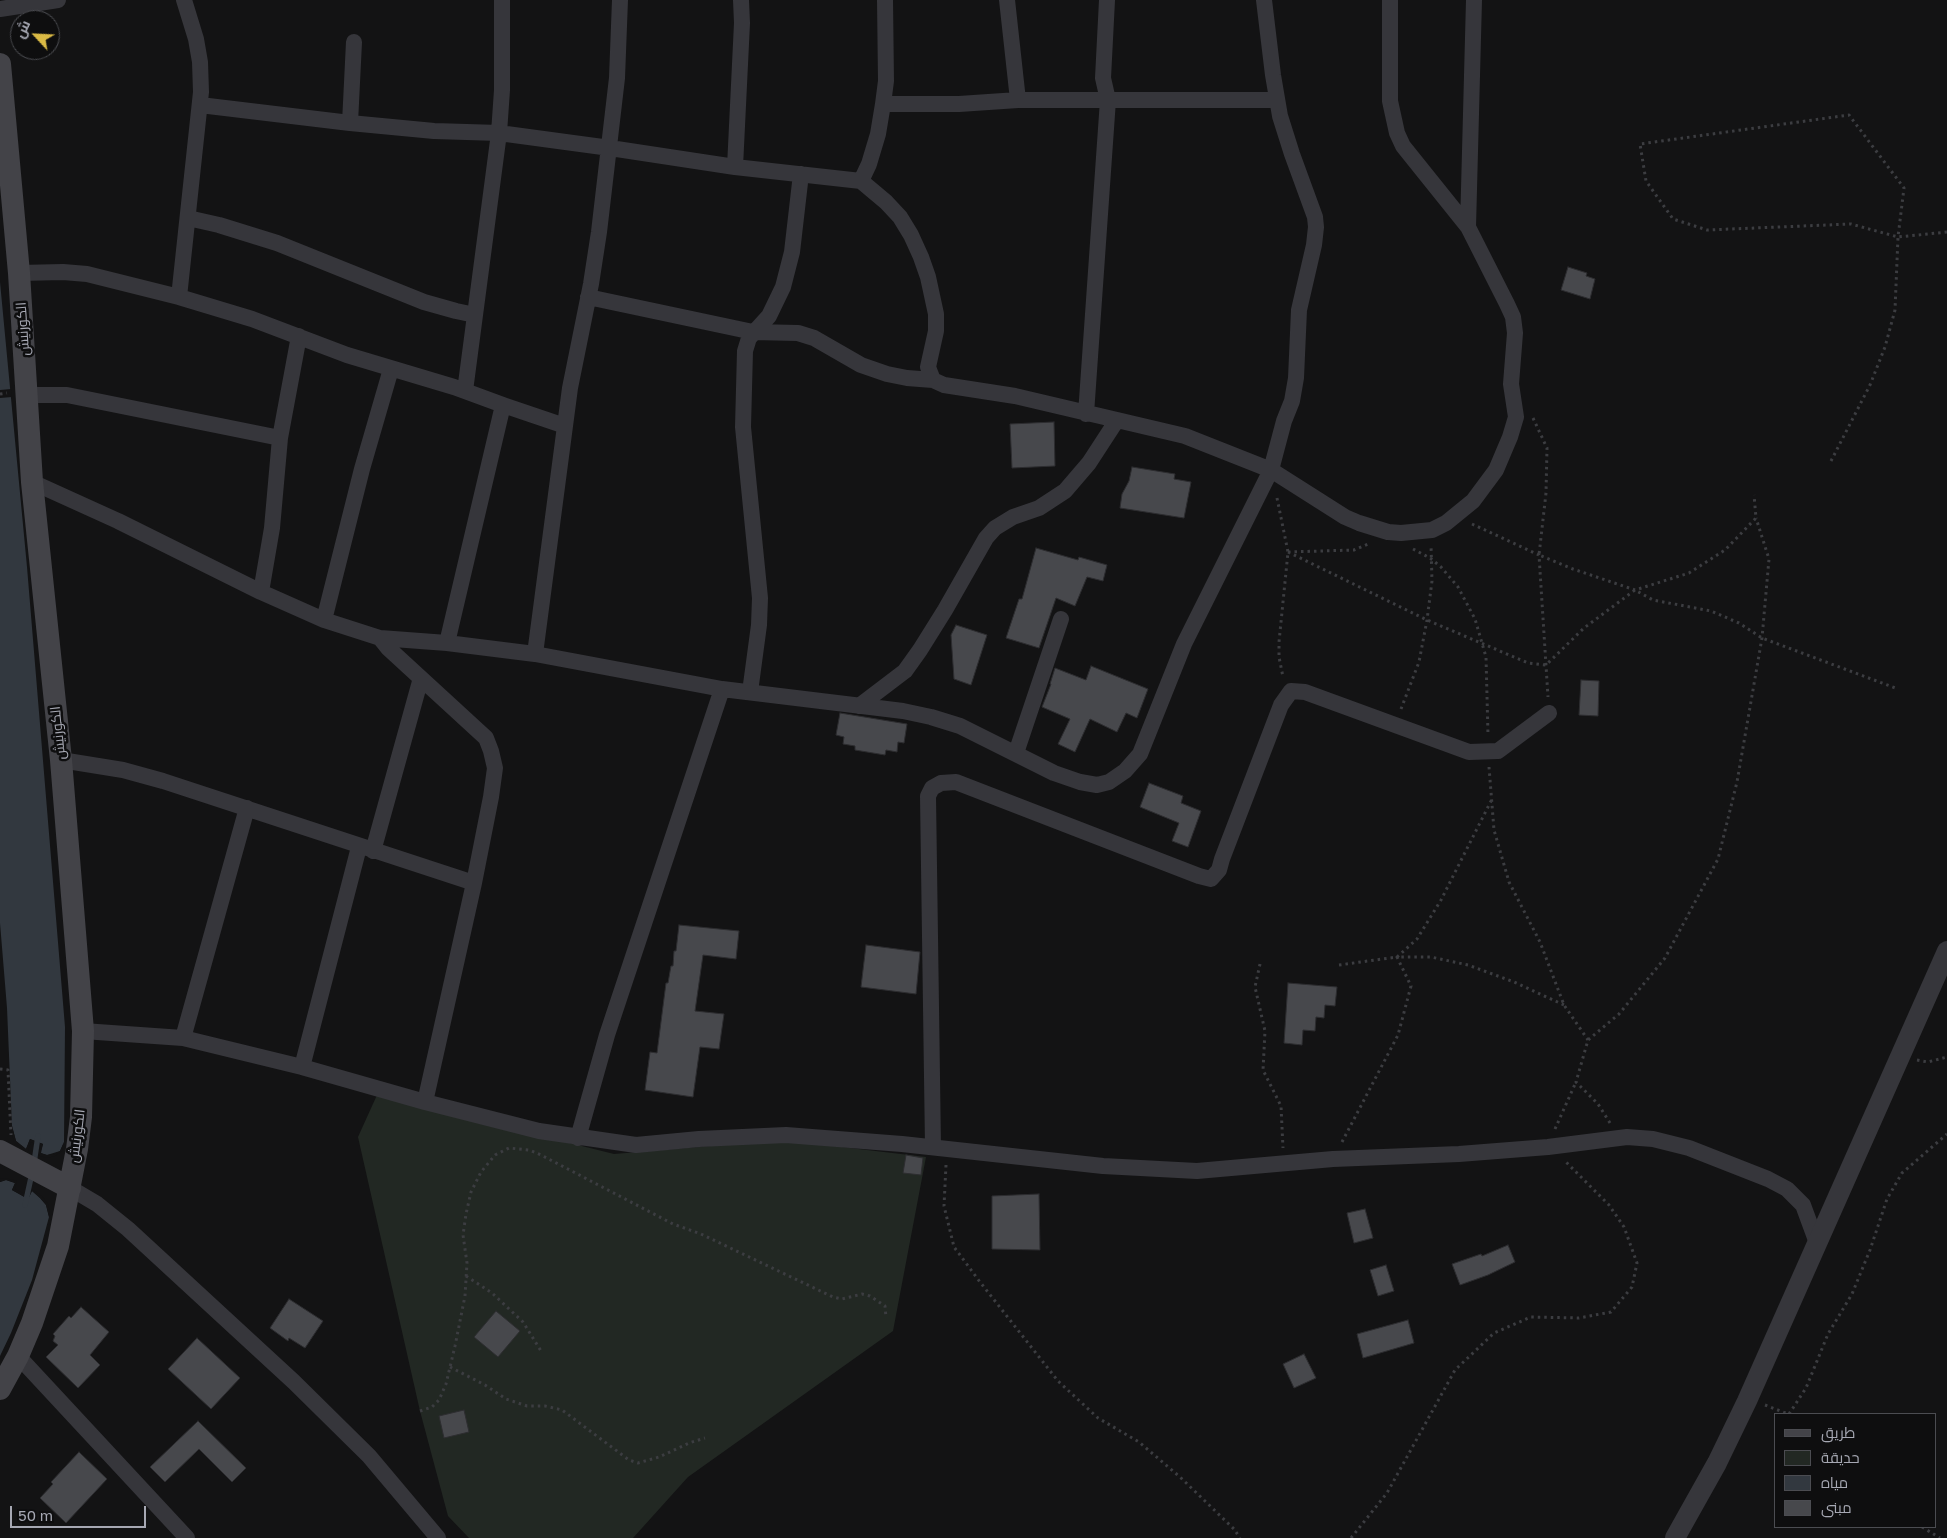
<!DOCTYPE html>
<meta charset="utf-8">
<style>
body{margin:0}
#map{position:relative;width:1947px;height:1538px;overflow:hidden;background:#131314;font-family:"Golos Text",Cairo,sans-serif}
canvas{display:block}
.legend{position:absolute;left:1774px;top:1413px;width:162px;height:115px;box-sizing:border-box;background:#0e0e0f;border:1px solid #4b4c51;margin:0;padding:6px 9px;list-style:none;font-size:15px;color:#a6a8b3}
.legend li{display:flex;align-items:center;gap:10px;height:25px}
.legend b{width:25px;border:1px solid #4b4c51}
.north{position:absolute;left:10px;top:10px;width:50px;height:50px;box-sizing:border-box;background:#0e0e0f;border:1px solid #4b4c51;border-radius:50%;rotate:295deg;font-size:14px;font-weight:700;line-height:20px;text-align:center;color:#a6a8b3}
.north::after{content:'';display:block;margin:auto;width:18px;height:22px;background:#daba45;clip-path:polygon(50% 0,100% 100%,50% 72%,0 100%)}
.scale{position:absolute;left:10px;top:1506px;width:136px;height:22px;box-sizing:border-box;border:2px solid #a6a8b3;border-top:0;padding-left:6px;font-size:15px;line-height:18px;white-space:nowrap;color:#a6a8b3;-webkit-text-stroke:4px #0e0e0f;paint-order:stroke}
</style>
<div id="map">
<canvas width="1947" height="1538"></canvas>
<ul class="legend">
<li><b style="height:6px;background:#434348"></b>طريق</li>
<li><b style="height:14px;background:#222823"></b>حديقة</li>
<li><b style="height:14px;background:#32383f"></b>مياه</li>
<li><b style="height:14px;background:#47484c"></b>مبنى</li>
</ul>
<div class="north">ش</div>
<div class="scale">50 m</div>
</div>
<script>
const ctx = document.querySelector('canvas').getContext('2d');
ctx.lineJoin = 'round';
function fillPath(path, color) { ctx.fillStyle = color; ctx.fill(path, 'evenodd'); }
const poly = rows => new Path2D(rows.map(r => 'M' + r).join(''));
function trace(path, color, width, dash) { ctx.strokeStyle = color; ctx.lineWidth = width; ctx.lineCap = dash ? 'butt' : 'round'; ctx.setLineDash(dash || []); ctx.stroke(path); }
function drawText(font, color, halo, rows, align = 'center') {
  ctx.font = font + ' "Golos Text",Cairo,sans-serif'; ctx.lineWidth = 5; ctx.setLineDash([]); ctx.textBaseline = 'middle'; ctx.strokeStyle = halo; ctx.fillStyle = color; for (const [text, x, y, turn = 0] of rows) {
    ctx.save(); ctx.translate(x, y); ctx.rotate((+turn || 0) * Math.PI / 180); ctx.textAlign = isNaN(turn) ? turn : align; if (halo) ctx.strokeText(text, 0, 0); ctx.fillText(text, 0, 0); ctx.restore();
  }
}
fillPath(poly([
 [377,1095,614,1154,783,1140,926,1157,893,1331,688,1477,633,1538,469,1538,448,1516,420,1411,358,1137]
]), '#222823');
fillPath(poly([
 [0,282,27,567,65,1027,64,1142,60,1151,47,1155,40,1153,43,1144,30,1139,26,1149,16,1141,12,1126,7,1008,0,923],
 [6,1180,15,1183,12,1190,28,1199,32,1191,40,1198,46,1205,49,1217,32,1280,11,1333,0,1356,0,1182]
]), '#32383f');
fillPath(poly([
 [11,389,12,397,0,398,0,390],
 [12,1126,16,1141,26,1149,30,1139,43,1144,41,1153,47,1155,55,1154,60,1151,64,1142,62,1151,55,1156,47,1158,40,1156,38,1153,40,1146,31,1142,28,1151,25,1151,14,1142,11,1131],
 [6,1178,17,1181,15,1189,27,1195,32,1189,42,1196,48,1204,50,1212,49,1217,46,1205,40,1198,32,1191,28,1199,12,1190,15,1183,6,1180,0,1182,0,1179]
]), '#131314');
trace(poly([
 [34,1163,38,1136],
 [25,1205,32,1173]
]), '#32383f', 5.5);
const building = poly([
 [1568,267,1587,273,1586,276,1595,279,1590,299,1561,290,1568,267],
 [1054,422,1055,466,1012,468,1010,424,1054,422],
 [1132,467,1175,474,1174,479,1191,482,1184,518,1120,508,1122,494,1129,481,1132,467],
 [1036,548,1078,560,1079,557,1107,565,1103,581,1087,577,1075,606,1056,598,1039,648,1006,638,1019,599,1022,599,1036,548],
 [956,625,987,635,971,685,954,679,951,635,956,625],
 [1091,666,1148,689,1137,718,1126,713,1117,732,1090,719,1075,752,1058,744,1070,719,1042,707,1051,684,1050,684,1055,668,1086,680,1091,666],
 [1581,680,1599,681,1598,716,1579,715,1581,680],
 [840,713,907,724,904,743,898,742,897,752,886,750,885,755,855,750,855,746,843,744,844,737,836,735,840,713],
 [1149,783,1183,796,1181,803,1201,811,1188,847,1172,841,1179,823,1140,807,1149,783],
 [679,925,739,931,736,959,703,955,695,1011,724,1014,719,1049,700,1047,693,1097,645,1090,650,1052,657,1053,666,983,668,983,671,966,673,966,674,951,676,951,679,925],
 [866,945,920,952,916,994,861,987,866,945],
 [1288,983,1337,987,1335,1006,1325,1005,1324,1018,1316,1017,1315,1031,1303,1030,1302,1045,1284,1043,1288,983],
 [906,1155,923,1158,921,1175,903,1173,906,1155],
 [1039,1194,1040,1250,992,1249,992,1196,1039,1194],
 [1365,1209,1373,1238,1354,1243,1347,1213,1365,1209],
 [1508,1245,1515,1262,1488,1275,1460,1285,1452,1264,1481,1254,1482,1256,1508,1245],
 [1386,1265,1394,1291,1378,1296,1370,1270,1386,1265],
 [289,1299,323,1321,305,1348,289,1338,288,1341,270,1328,289,1299],
 [81,1307,109,1332,90,1355,100,1365,78,1388,46,1357,58,1345,53,1341,55,1336,53,1334,69,1316,71,1318,81,1307],
 [496,1311,520,1331,498,1357,474,1337,496,1311],
 [1408,1320,1414,1343,1363,1358,1357,1334,1408,1320],
 [197,1338,240,1378,211,1409,168,1369,197,1338],
 [1304,1354,1316,1378,1294,1388,1283,1364,1304,1354],
 [464,1410,469,1432,444,1438,439,1416,464,1410],
 [198,1421,246,1468,232,1482,199,1449,165,1482,150,1467,198,1421],
 [79,1452,107,1479,66,1523,40,1498,53,1484,51,1482,79,1452]
]);
fillPath(building, '#47484c');
trace(building, '#2d2d30', 1);
trace(poly([
 [0,394,7,393],
 [1533,418,1547,448,1546,493,1539,555,1573,569,1635,590,1689,573,1725,550,1756,518,1754,495],
 [1831,461,1870,385,1885,347,1895,310,1898,237,1904,188,1849,115,1640,144,1646,181,1673,219,1707,230,1851,224,1898,237,1947,232],
 [1277,498,1288,552,1279,642,1279,657,1283,677],
 [1472,524,1539,555,1548,697],
 [1413,549,1430,558,1441,567,1458,587,1475,619,1486,657,1488,735],
 [1288,552,1427,620,1528,663,1546,665,1584,628,1635,590,1653,600,1711,611,1739,623,1762,638,1898,689],
 [1288,552,1354,550,1368,544],
 [1401,709,1419,662,1427,620,1432,581,1431,545],
 [1489,767,1494,830,1509,882,1540,942,1564,1005,1588,1040],
 [1260,964,1255,987,1265,1031,1263,1070,1281,1106,1283,1148],
 [1339,965,1397,957,1417,939,1441,900,1491,801],
 [1917,1060,1928,1062,1947,1057],
 [0,1069,8,1070,11,1135],
 [1610,1123,1598,1104,1576,1082,1588,1040,1619,1014,1665,958,1718,859,1737,782,1762,638,1769,559,1756,518],
 [1555,1129,1576,1082],
 [1342,1142,1398,1035,1411,986,1397,957,1431,957,1468,965,1514,982,1564,1005],
 [946,1165,944,1206,954,1247,980,1282,1058,1381,1098,1418,1139,1442,1180,1477,1234,1529,1240,1538],
 [466,1276,492,1293,523,1322,541,1351],
 [450,1367,485,1385,506,1399,527,1406,545,1406,562,1410,629,1460,638,1463,659,1457,689,1443,705,1438],
 [1765,1405,1788,1414],
 [420,1411,432,1407,439,1400,446,1384,455,1346,465,1296,467,1263,463,1235,466,1214,471,1192,481,1172,495,1155,509,1148,529,1150,541,1155,673,1224,701,1234,833,1297,842,1299,862,1294,870,1296,885,1306,886,1318],
 [1789,1414,1806,1388,1828,1334,1852,1294,1870,1250,1887,1199,1902,1173,1947,1134],
 [1922,1527,1940,1538],
 [1351,1538,1387,1493,1455,1370,1494,1333,1531,1317,1579,1318,1611,1312,1632,1287,1637,1263,1624,1227,1609,1205,1565,1161]
]), '#3c3d41', 3, [2.5, 4]);
trace(poly([
 [1007,0,1018,100],
 [0,9,58,0],
 [883,104,959,104,1018,100,1277,100],
 [200,105,350,123,434,131,499,133,610,148,735,167,861,181,869,164,878,134,883,104,886,81,885,0],
 [350,123,354,42],
 [735,167,742,23,741,0],
 [861,181,886,202,900,217,911,235,921,257,928,277,936,314,936,331,928,367,933,380,944,385,1015,396,1185,436,1271,470,1345,517,1359,523,1388,532,1401,533,1432,530,1446,523,1473,501,1496,470,1510,437,1516,417,1511,384,1515,333,1513,317,1507,304,1468,227,1403,146,1397,133,1390,101,1390,0],
 [188,218,219,225,277,243,424,302,456,311,475,315],
 [1468,227,1474,0],
 [19,273,63,272,87,274,179,297,252,319,347,355,454,387,503,405,447,643],
 [179,297,201,92,200,62,196,39,184,0],
 [588,297,753,332,798,333,814,338,861,365,887,374,907,378,933,380],
 [465,391,499,133,502,90,502,0],
 [28,395,67,395,280,438],
 [503,405,565,426],
 [1086,414,1108,100,1103,78,1107,0],
 [32,482,118,521,261,592,324,620,380,638,447,643,535,654,722,689,903,711,931,717,960,726,1054,773,1080,782,1097,785,1109,782,1125,771,1140,754,1184,644,1271,470,1284,421,1292,401,1296,378,1299,310,1314,245,1316,227,1315,217,1292,154,1280,116,1273,75,1264,0],
 [261,592,272,528,280,438,299,336],
 [324,620,362,469,391,369],
 [380,638,388,648,486,738,491,751,495,768,491,797,474,883,425,1102],
 [535,654,570,388,591,284,599,232,617,78,620,0],
 [750,692,759,625,760,598,743,427,745,351,749,338,769,316,783,287,792,252,801,174],
 [859,706,905,671,920,650,945,610,986,538,995,528,1013,517,1039,508,1065,491,1089,463,1117,420],
 [1016,753,1061,619],
 [61,760,123,770,163,781,474,883],
 [373,851,421,678],
 [83,1031,183,1038,302,1067,425,1102,539,1131,636,1145,699,1139,786,1135,902,1144,1103,1166,1197,1171,1333,1159,1459,1154,1548,1147,1627,1137,1653,1139,1689,1148,1768,1179,1787,1189,1803,1205,1817,1243],
 [183,1038,247,808],
 [302,1067,359,847],
 [578,1138,607,1035,722,689],
 [933,1147,928,796,932,788,941,783,956,782,1199,876,1211,879,1219,870,1222,859,1281,705,1291,691,1305,692,1469,752,1498,751,1549,713],
 [70,1188,97,1204,128,1229,294,1382,369,1456,438,1538],
 [18,1356,187,1538]
]), '#36363b', 16);
trace(poly([
 [1675,1538,1717,1463,1747,1401,1947,951]
]), '#36363b', 20);
trace(poly([
 [0,64,19,273,32,482,61,760,83,1031,81,1117,77,1149,58,1246,32,1323,18,1356,0,1389],
 [0,1151,70,1188]
]), '#434348', 22);
drawText('14px', '#a6a8b3', '#0e0e0f', [
 ["الكورنيش",23,329,-94],
 ["الكورنيش",58,733,-96],
 ["الكورنيش",77,1136,-83]
]);
</script>
